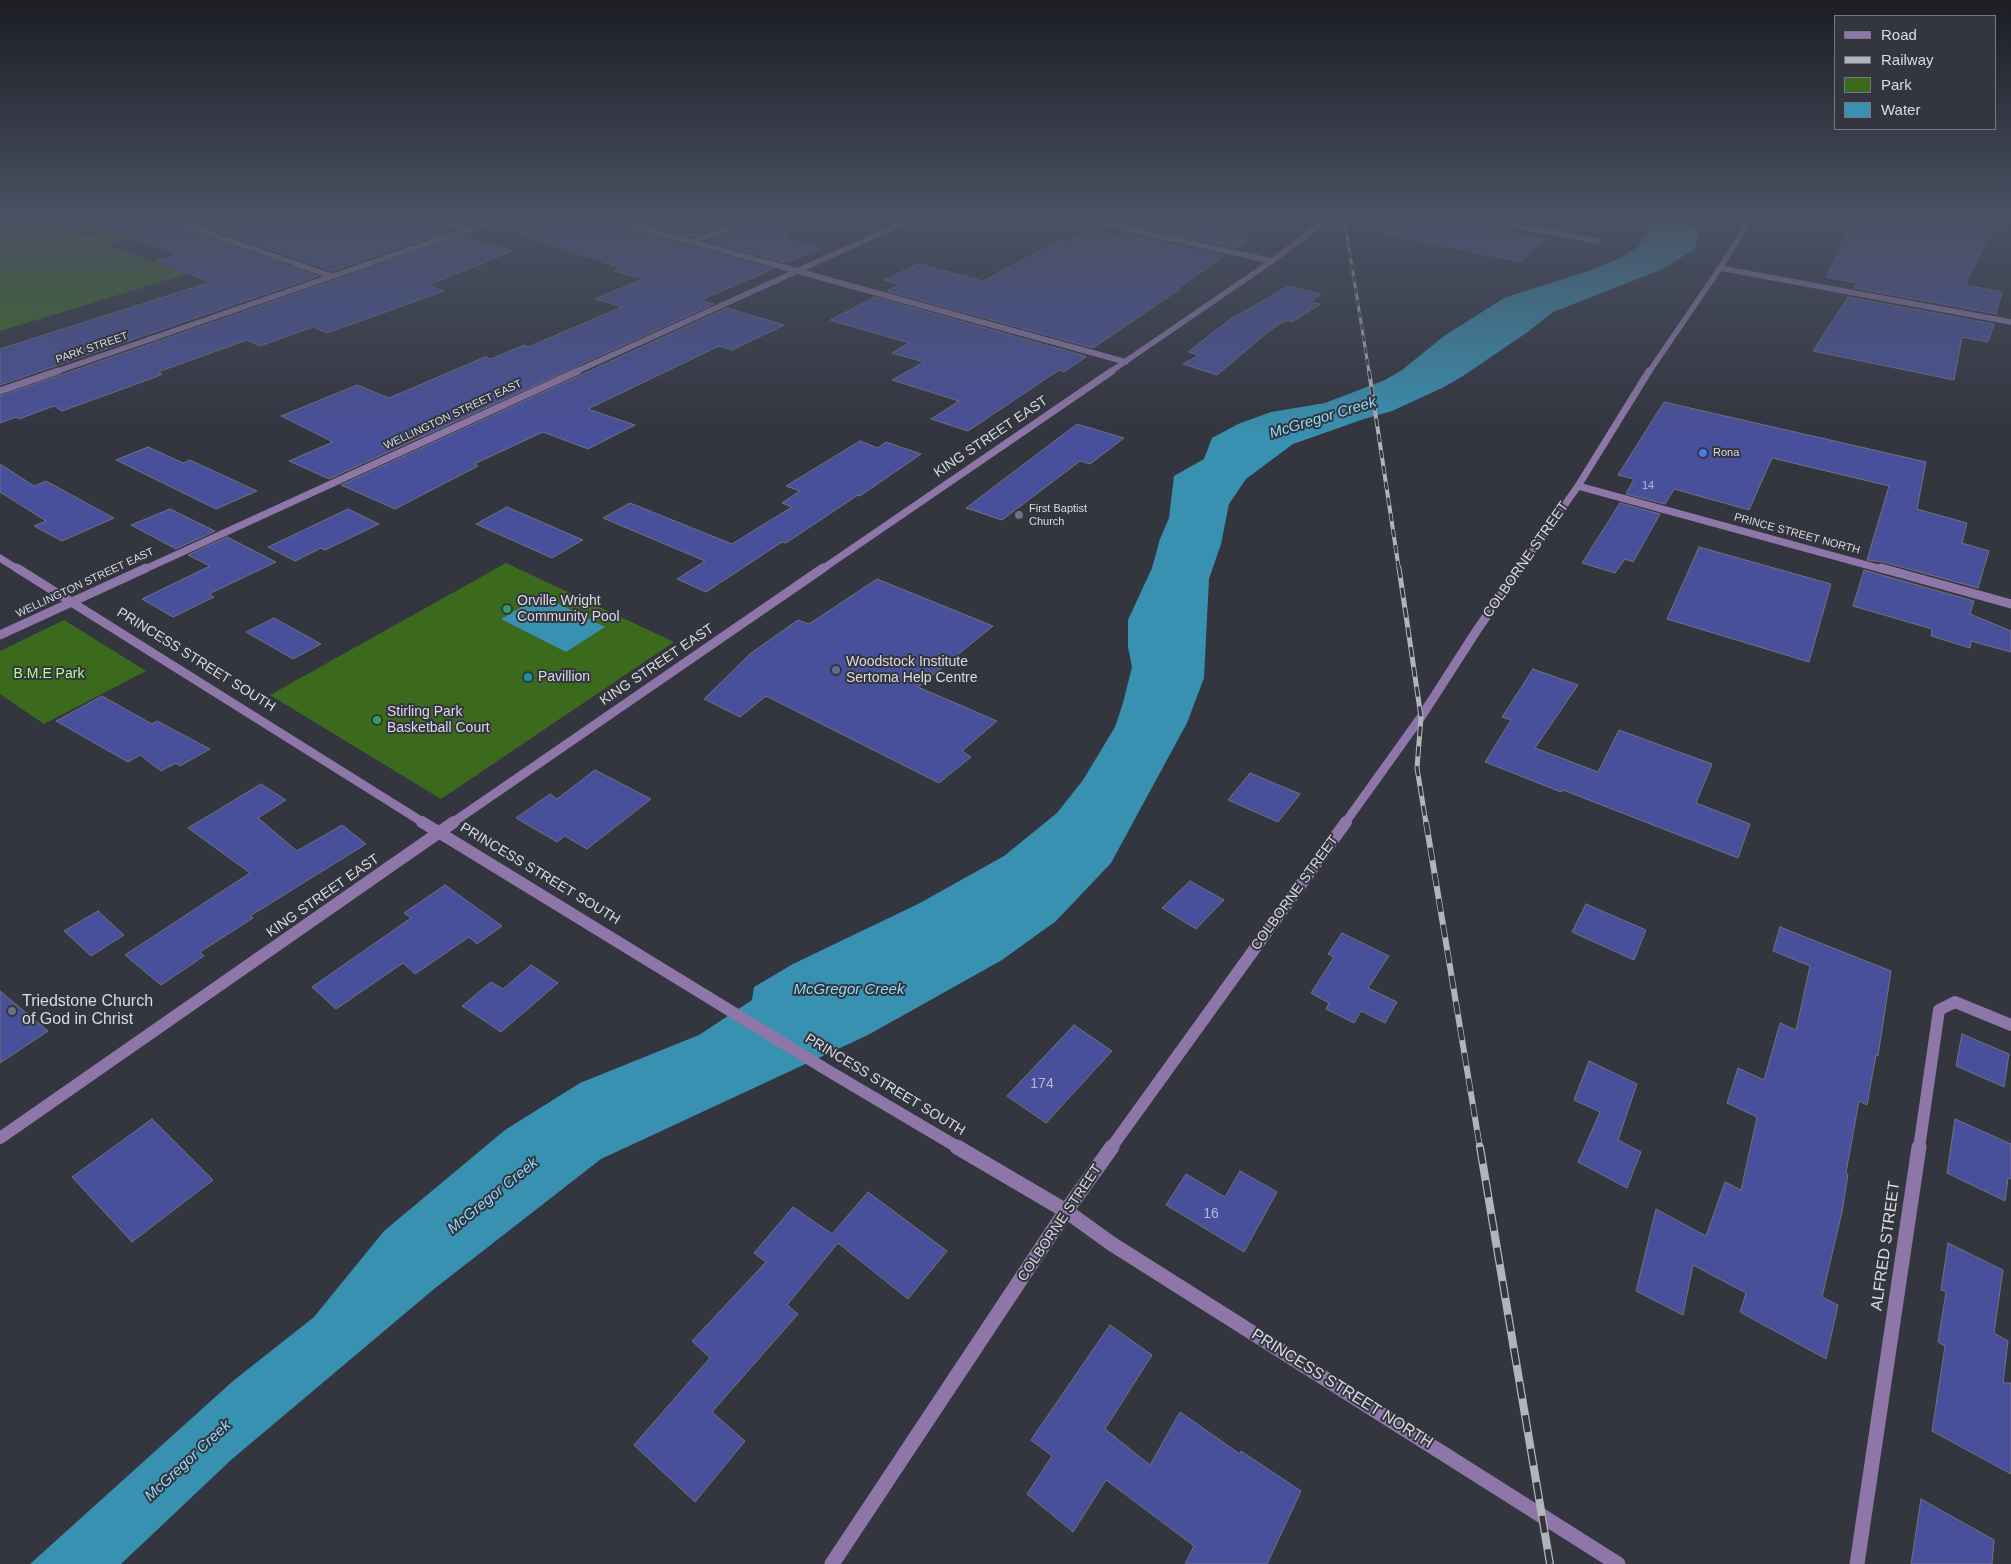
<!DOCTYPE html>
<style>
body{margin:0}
#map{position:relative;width:2011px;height:1564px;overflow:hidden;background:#33353f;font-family:Arial,sans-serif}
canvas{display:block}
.legend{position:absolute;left:1834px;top:15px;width:162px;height:115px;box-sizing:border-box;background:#33353f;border:1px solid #767780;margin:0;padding:6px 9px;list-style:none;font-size:15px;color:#dadbe1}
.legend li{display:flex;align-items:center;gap:10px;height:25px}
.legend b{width:25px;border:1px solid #767780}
</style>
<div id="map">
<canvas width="2011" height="1564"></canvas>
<ul class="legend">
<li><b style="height:6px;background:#8f76a9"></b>Road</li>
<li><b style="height:6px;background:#b2b4bb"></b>Railway</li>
<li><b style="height:14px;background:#3c6a1d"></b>Park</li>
<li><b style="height:14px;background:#3891b0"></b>Water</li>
</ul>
</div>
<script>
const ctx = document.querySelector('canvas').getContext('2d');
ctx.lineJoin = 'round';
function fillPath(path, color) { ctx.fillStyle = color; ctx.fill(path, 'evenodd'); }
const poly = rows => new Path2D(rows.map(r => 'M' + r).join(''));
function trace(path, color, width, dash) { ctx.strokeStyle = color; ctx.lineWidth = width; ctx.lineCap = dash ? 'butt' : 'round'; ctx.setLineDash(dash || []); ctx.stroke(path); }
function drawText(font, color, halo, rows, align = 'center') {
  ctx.font = font + ' Arial,sans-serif'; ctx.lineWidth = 4; ctx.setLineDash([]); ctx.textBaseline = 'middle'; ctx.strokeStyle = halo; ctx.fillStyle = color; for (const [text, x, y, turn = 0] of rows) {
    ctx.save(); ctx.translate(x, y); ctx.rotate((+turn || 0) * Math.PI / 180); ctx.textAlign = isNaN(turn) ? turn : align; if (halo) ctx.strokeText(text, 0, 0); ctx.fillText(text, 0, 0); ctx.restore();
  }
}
fillPath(poly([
 [0,217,31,217,87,237,148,220,168,227,108,245,187,274,0,331],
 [506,563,674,642,441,799,270,695],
 [64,620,146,671,44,724,0,694,0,651]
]), '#3c6a1d');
fillPath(poly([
 [1646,217,1689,218,1698,235,1696,248,1663,269,1553,312,1529,331,1463,376,1444,387,1392,411,1364,419,1293,444,1246,479,1229,504,1221,544,1209,579,1204,678,1187,723,1111,863,1056,921,1002,960,868,1035,601,1159,434,1289,231,1460,121,1564,30,1564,233,1381,314,1317,384,1231,505,1130,580,1083,699,1035,752,1000,754,987,793,964,920,903,1004,856,1057,813,1083,780,1115,727,1123,703,1132,667,1128,647,1128,620,1152,568,1160,539,1169,518,1174,476,1204,459,1212,438,1238,424,1271,412,1325,403,1385,380,1402,370,1444,336,1504,298,1588,271,1618,259,1638,247,1645,236,1650,221],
 [541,595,605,627,566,652,501,619]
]), '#3891b0');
const building = poly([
 [87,217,157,217,160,221,318,276,0,385,0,349,211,282,156,261,178,255,86,220,87,217],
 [177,217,398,217,447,232,332,271,177,217],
 [548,217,597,217,601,222,773,269,701,300,714,304,329,479,289,461,333,442,281,416,357,385,389,398,485,357,491,359,524,345,528,347,622,307,595,299,643,279,614,271,621,268,512,231,548,217],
 [621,217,740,217,692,237,621,217],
 [759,217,822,217,782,234,789,236,783,238,821,248,786,263,707,241,756,221,759,217],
 [1149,217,1197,225,1200,223,1250,234,1240,240,1246,242,1236,248,1134,226,1149,217],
 [1363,217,1435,217,1544,239,1521,262,1362,229,1363,217],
 [1855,217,1999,217,1965,285,2002,292,1996,314,1854,288,1857,283,1826,277,1855,217],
 [1091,229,1117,235,1122,233,1225,256,1177,289,1180,289,1093,348,887,291,900,284,884,280,918,264,983,281,1060,240,1067,242,1091,229],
 [462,236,513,251,428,285,444,291,327,333,313,327,260,346,247,340,158,372,162,374,155,377,156,377,62,411,54,406,19,419,16,417,0,423,0,396,462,236],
 [1288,286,1321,294,1310,302,1320,304,1292,322,1286,320,1269,331,1217,375,1183,364,1199,355,1188,352,1228,321,1288,286],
 [875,297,1085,356,1086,357,1064,372,1059,370,968,431,931,419,959,401,892,380,924,362,892,353,909,343,830,320,875,297],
 [1848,297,1994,324,1988,342,1962,337,1954,380,1813,351,1848,297],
 [727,308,784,325,732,350,719,346,588,409,635,425,588,449,543,432,474,464,478,466,395,509,341,485,727,308],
 [1664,402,1926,462,1917,509,1967,523,1962,543,1989,551,1978,588,1883,562,1867,560,1889,486,1772,458,1749,510,1674,489,1665,504,1626,494,1634,479,1618,475,1664,402],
 [1077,424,1124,438,1090,464,1080,461,1002,520,966,508,1077,424],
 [860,441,878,448,886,442,921,454,860,496,858,495,786,543,782,542,706,592,677,579,705,561,603,518,630,503,732,544,792,507,782,503,800,491,786,486,860,441],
 [148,447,183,463,190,460,257,491,216,509,116,460,148,447],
 [0,464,34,486,46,481,114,518,62,541,34,526,46,521,0,492,0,464],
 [1620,503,1660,514,1633,562,1625,559,1615,573,1582,563,1620,503],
 [507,507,583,540,552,558,476,524,507,507],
 [170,509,215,531,176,549,131,525,170,509],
 [348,509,379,524,325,550,321,548,295,561,268,547,348,509],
 [227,537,276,562,209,594,214,597,173,617,142,599,210,566,188,555,227,537],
 [1699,547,1831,584,1809,662,1667,619,1699,547],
 [1864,570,1974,601,1970,614,2011,631,2011,652,1971,641,1970,648,1931,636,1932,629,1853,606,1864,570],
 [877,579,993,626,918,687,997,721,962,751,971,757,939,783,766,696,740,717,704,699,751,653,798,620,809,624,877,579],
 [274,618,321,644,293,659,246,632,274,618],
 [1533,669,1578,685,1535,748,1598,772,1619,730,1712,764,1696,803,1750,824,1738,858,1563,790,1561,792,1485,762,1511,720,1502,717,1533,669],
 [102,696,152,724,157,721,210,749,180,766,176,763,161,771,140,755,128,762,56,721,102,696],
 [595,770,651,799,587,849,565,836,557,842,516,818,550,794,557,799,595,770],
 [1250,773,1300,794,1278,822,1228,800,1250,773],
 [261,784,286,800,258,818,297,851,342,825,366,844,250,916,253,918,200,952,204,956,161,985,125,955,250,873,188,828,261,784],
 [1190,881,1224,900,1196,929,1162,908,1190,881],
 [445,885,502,926,477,944,469,937,415,974,403,963,336,1009,312,987,411,918,404,913,445,885],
 [1586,904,1646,930,1634,960,1572,932,1586,904],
 [98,911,124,935,91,956,64,931,98,911],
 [1780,927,1891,971,1878,1056,1876,1055,1867,1105,1859,1101,1846,1173,1848,1174,1842,1212,1822,1297,1838,1305,1826,1359,1740,1312,1746,1293,1693,1265,1683,1315,1636,1291,1656,1209,1706,1236,1725,1182,1741,1190,1757,1117,1727,1103,1738,1068,1764,1080,1780,1023,1796,1030,1810,966,1773,951,1780,927],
 [1342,933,1389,956,1368,988,1397,1002,1385,1023,1361,1011,1354,1023,1326,1009,1329,1003,1311,993,1334,957,1328,954,1342,933],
 [531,965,558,983,501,1032,462,1006,491,982,503,989,531,965],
 [0,991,48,1031,0,1063,0,991],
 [1074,1025,1112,1051,1046,1123,1007,1096,1074,1025],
 [1962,1034,2009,1054,2004,1087,1956,1066,1962,1034],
 [1589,1061,1637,1084,1618,1140,1641,1152,1627,1188,1578,1162,1600,1112,1574,1100,1589,1061],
 [152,1119,213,1180,132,1242,72,1177,152,1119],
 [1955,1119,2011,1144,2011,1179,2008,1178,2005,1201,1947,1173,1955,1119],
 [1240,1171,1277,1192,1244,1252,1166,1205,1186,1174,1225,1197,1240,1171],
 [868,1192,947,1251,908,1299,838,1243,787,1305,798,1314,712,1412,745,1441,695,1502,634,1445,710,1358,692,1341,766,1262,754,1253,793,1207,832,1234,868,1192],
 [1948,1243,2003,1270,1994,1333,2008,1341,2003,1383,2011,1383,2011,1474,1932,1431,1945,1346,1938,1342,1946,1292,1941,1290,1948,1243],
 [1110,1325,1152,1355,1105,1429,1150,1465,1180,1412,1240,1454,1241,1451,1301,1491,1267,1564,1185,1564,1194,1546,1106,1480,1073,1532,1027,1494,1052,1456,1031,1440,1110,1325],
 [1921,1499,1994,1540,1992,1564,1911,1564,1921,1499]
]);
fillPath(building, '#49509b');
trace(building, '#70727d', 1);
trace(poly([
 [162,217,331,276],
 [426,217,468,230],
 [602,217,1126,362],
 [1470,217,1598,241],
 [1095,222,1272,261],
 [692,242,754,217],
 [1720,268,2011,322],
 [575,372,916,217],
 [1110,372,1272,261,1330,217]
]), '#8f76a9', 5.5);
trace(poly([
 [1578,486,1885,570],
 [0,558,19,570],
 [143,570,578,371],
 [821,570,1112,371]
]), '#8f76a9', 7);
trace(poly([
 [17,568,424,823],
 [1881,568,2011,604],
 [0,635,146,568],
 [452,823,823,568]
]), '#8f76a9', 9);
trace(poly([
 [422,822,832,1073,959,1148],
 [0,1138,454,822],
 [1919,1148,1939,1010,1955,1002,2011,1025]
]), '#8f76a9', 12);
trace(poly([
 [957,1147,1066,1211,1112,1244,1618,1564],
 [1857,1564,1919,1147]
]), '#8f76a9', 15);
trace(poly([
 [55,372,504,217],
 [1649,372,1720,268,1752,217]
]), '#8f76a9', 5.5);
trace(poly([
 [0,391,58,371],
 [1519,570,1578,486,1649,371]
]), '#8f76a9', 7);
trace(poly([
 [1345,823,1421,717,1477,630,1520,568]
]), '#8f76a9', 9);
trace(poly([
 [1111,1148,1346,822]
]), '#8f76a9', 12);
trace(poly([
 [832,1564,1066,1211,1112,1147]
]), '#8f76a9', 15);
const railFar4 = poly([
 [1344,217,1369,372]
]);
const railFar3 = poly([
 [1369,371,1399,570]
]);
const railFar2 = poly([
 [1399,568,1421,717,1417,768,1426,823]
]);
const railFar1 = poly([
 [1426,822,1480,1148]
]);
const rail = poly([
 [1480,1147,1550,1564]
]);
trace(railFar4, '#b2b4bb', 3);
trace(railFar3, '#b2b4bb', 4);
trace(railFar2, '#b2b4bb', 5);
trace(railFar1, '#b2b4bb', 6);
trace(rail, '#b2b4bb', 8);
trace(railFar4, '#33353f', 2, [6]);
trace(railFar3, '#33353f', 2.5, [8]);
trace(railFar2, '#33353f', 3, [10]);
trace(railFar1, '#33353f', 4.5, [13]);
trace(rail, '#33353f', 5.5, [17]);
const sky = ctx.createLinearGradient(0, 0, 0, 436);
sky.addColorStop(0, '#1c1d23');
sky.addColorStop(0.5, '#4a5163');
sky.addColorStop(1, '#4a516300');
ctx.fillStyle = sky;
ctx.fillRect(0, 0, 2011, 436);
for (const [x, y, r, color] of [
 [1703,453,5,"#3f7fe0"],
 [1019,515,5,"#6b7280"],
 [507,609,5,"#2e9e5b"],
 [836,670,5,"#5c6f8a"],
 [528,677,5,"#0f9aa8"],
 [377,720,5,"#2e9e5b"],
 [12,1011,5,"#6b7280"]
]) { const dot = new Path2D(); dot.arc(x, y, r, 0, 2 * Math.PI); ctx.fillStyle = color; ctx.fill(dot); trace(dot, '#33353f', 2); }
drawText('11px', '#dadbe1', '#33353f', [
 ["PARK STREET",92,348,-19],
 ["WELLINGTON STREET EAST",453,415,-25],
 ["PRINCE STREET NORTH",1797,534,15],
 ["WELLINGTON STREET EAST",85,583,-25]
]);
drawText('11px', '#dadbe1', '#33353f', [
 ["Rona",1713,453],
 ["First Baptist",1029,509],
 ["Church",1029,522]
], 'left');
drawText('11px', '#b6b8d0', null, [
 ["14",1648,486]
]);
drawText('14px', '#dadbe1', '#33353f', [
 ["KING STREET EAST",991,437,-34],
 ["COLBORNE STREET",1526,560,-55],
 ["PRINCESS STREET SOUTH",196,660,32],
 ["KING STREET EAST",657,665,-34],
 ["PRINCESS STREET SOUTH",540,874,31],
 ["COLBORNE STREET",1295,893,-54],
 ["KING STREET EAST",323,896,-35],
 ["PRINCESS STREET SOUTH",885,1085,31],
 ["COLBORNE STREET",1060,1223,-56]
]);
drawText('14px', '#dadbe1', '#33353f', [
 ["Orville Wright",517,601],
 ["Community Pool",517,617],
 ["Woodstock Institute",846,662],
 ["Sertoma Help Centre",846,678],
 ["Pavillion",538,677],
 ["Stirling Park",387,712],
 ["Basketball Court",387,728]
], 'left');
drawText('14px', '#b7fa92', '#33353f', [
 ["B.M.E Park",49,674]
]);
drawText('14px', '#b6b8d0', null, [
 ["174",1042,1084],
 ["16",1211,1214]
]);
drawText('italic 15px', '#8cdcfb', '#33353f', [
 ["McGregor Creek",1323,418,-17],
 ["McGregor Creek",849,990],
 ["McGregor Creek",493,1196,-39],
 ["McGregor Creek",188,1461,-43]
]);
drawText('16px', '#dadbe1', '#33353f', [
 ["Triedstone Church",22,1002],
 ["of God in Christ",22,1020]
], 'left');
drawText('16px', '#dadbe1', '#33353f', [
 ["ALFRED STREET",1886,1246,-82],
 ["PRINCESS STREET NORTH",1342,1389,32]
]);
</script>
